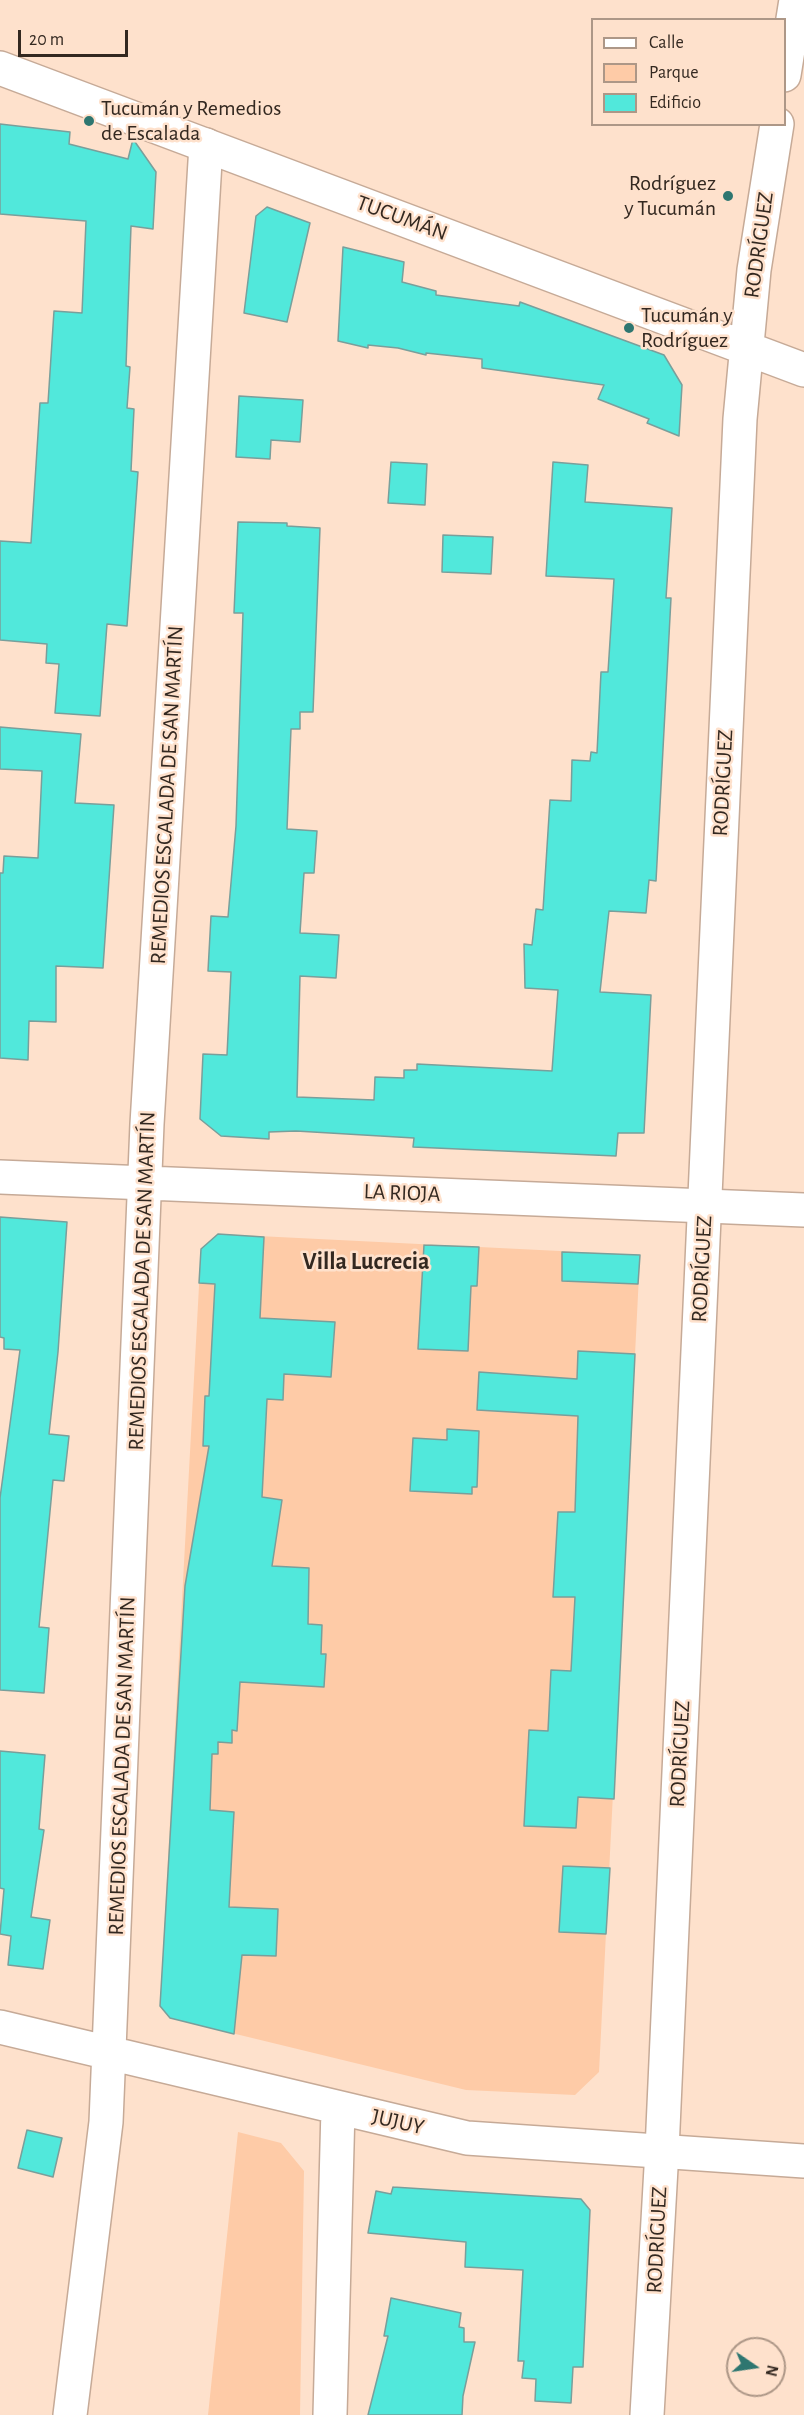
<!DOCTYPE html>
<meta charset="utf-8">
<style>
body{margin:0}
#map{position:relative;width:804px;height:2415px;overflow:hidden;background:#fee1cc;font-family:"Alegreya Sans",sans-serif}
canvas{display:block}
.legend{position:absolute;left:591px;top:18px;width:195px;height:108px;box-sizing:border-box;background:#fee1cc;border:2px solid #ad9787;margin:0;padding:8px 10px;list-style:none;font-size:18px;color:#332820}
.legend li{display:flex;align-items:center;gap:12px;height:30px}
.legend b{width:30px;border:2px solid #ad9787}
.north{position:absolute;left:726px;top:2337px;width:60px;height:60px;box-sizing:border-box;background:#fee1cc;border:2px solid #ad9787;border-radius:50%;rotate:103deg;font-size:16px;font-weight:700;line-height:24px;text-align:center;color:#332820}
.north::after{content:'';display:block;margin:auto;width:21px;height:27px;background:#2e7670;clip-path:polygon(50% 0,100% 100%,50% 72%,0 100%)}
.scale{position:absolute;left:18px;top:30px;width:110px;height:27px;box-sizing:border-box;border:3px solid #332820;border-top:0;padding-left:8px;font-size:18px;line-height:21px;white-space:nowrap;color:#332820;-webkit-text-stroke:4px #fee1cc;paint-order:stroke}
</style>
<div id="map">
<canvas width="804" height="2415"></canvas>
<ul class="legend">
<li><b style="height:8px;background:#fff"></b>Calle</li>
<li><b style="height:16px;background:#fecba7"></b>Parque</li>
<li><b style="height:16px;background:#51e8db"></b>Edificio</li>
</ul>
<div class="north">N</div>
<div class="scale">20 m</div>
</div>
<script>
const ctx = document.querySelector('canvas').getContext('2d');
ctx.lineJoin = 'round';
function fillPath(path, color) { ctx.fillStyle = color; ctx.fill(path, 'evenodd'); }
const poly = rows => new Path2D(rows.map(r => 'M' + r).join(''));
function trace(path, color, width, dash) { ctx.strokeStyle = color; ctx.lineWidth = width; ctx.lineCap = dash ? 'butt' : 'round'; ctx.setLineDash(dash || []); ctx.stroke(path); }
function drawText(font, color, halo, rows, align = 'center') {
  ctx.font = font + ' "Alegreya Sans",sans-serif'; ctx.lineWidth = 5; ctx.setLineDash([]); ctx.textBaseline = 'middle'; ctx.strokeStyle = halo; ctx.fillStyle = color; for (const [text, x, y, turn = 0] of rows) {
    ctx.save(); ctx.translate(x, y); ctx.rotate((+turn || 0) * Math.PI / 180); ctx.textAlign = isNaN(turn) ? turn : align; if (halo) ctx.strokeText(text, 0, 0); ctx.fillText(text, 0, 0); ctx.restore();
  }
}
fillPath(poly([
 [218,1234,640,1255,599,2072,575,2095,466,2090,170,2018,160,2006,201,1249],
 [238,2132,281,2143,304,2171,300,2415,208,2415]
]), '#fecba7');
const building = poly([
 [0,124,70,132,69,144,128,159,133,139,156,172,153,229,131,226,126,366,130,367,127,408,134,409,131,471,138,472,127,626,107,624,100,716,55,713,59,664,46,663,47,644,0,640,0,541,31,543,40,403,48,403,54,311,82,313,86,221,0,214,0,124],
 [267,207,310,223,287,322,244,313,256,216,267,207],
 [343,247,404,262,402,282,436,291,436,295,519,306,520,302,664,355,682,385,679,436,647,423,649,419,598,399,604,385,482,368,482,359,426,353,426,355,398,348,368,345,368,348,338,341,343,247],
 [239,396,303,400,300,442,271,440,270,459,236,457,239,396],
 [391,462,427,464,425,505,388,503,391,462],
 [553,462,588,465,585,502,672,508,666,598,671,598,656,881,649,880,646,913,609,911,600,992,651,995,644,1133,618,1133,616,1156,413,1147,414,1138,296,1131,269,1132,269,1139,221,1136,200,1119,203,1054,227,1055,231,972,208,971,211,916,228,917,236,826,243,613,234,613,238,522,287,523,287,526,320,528,313,712,300,712,300,729,291,729,287,829,317,831,314,873,304,873,300,933,339,935,336,978,300,976,297,1097,374,1100,375,1077,404,1078,404,1070,417,1070,417,1064,552,1071,558,990,525,988,524,944,532,945,536,909,543,910,550,800,571,801,572,760,590,761,591,752,597,753,601,672,608,672,614,579,546,576,553,462],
 [443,535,493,537,491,574,442,572,443,535],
 [0,727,81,734,75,803,114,805,103,968,56,966,56,1022,29,1021,28,1060,0,1058,0,873,3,873,4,856,38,858,42,771,0,769,0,727],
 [0,1217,67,1222,58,1352,49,1434,69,1436,64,1481,53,1480,39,1627,49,1628,44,1693,0,1690,0,1498,20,1350,4,1349,4,1338,0,1337,0,1217],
 [218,1234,264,1237,260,1318,335,1322,331,1377,284,1374,283,1400,267,1399,262,1497,282,1500,272,1566,309,1568,308,1624,322,1625,321,1654,326,1654,324,1687,240,1682,237,1731,232,1730,232,1743,218,1742,218,1754,212,1754,210,1810,234,1812,229,1907,278,1909,276,1956,242,1955,234,2034,170,2018,160,2006,185,1586,209,1446,203,1446,205,1396,209,1396,215,1284,199,1283,201,1249,218,1234],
 [424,1245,479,1247,477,1286,471,1286,468,1351,418,1349,424,1245],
 [562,1252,640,1255,638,1284,562,1281,562,1252],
 [578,1351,635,1354,614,1799,578,1797,576,1828,524,1826,529,1730,548,1731,551,1670,571,1671,575,1597,553,1597,558,1512,575,1512,578,1416,477,1410,479,1372,577,1379,578,1351],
 [447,1429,479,1431,477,1487,472,1487,472,1494,410,1491,413,1438,447,1440,447,1429],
 [0,1751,45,1755,39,1829,44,1830,31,1917,50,1920,43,1969,8,1965,11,1936,0,1934,4,1889,0,1888,0,1751],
 [563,1866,610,1868,606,1934,559,1932,563,1866],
 [27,2130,62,2138,53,2177,18,2168,27,2130],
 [393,2187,581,2199,590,2210,583,2367,573,2367,571,2403,535,2401,536,2379,522,2378,524,2361,518,2361,523,2270,465,2267,466,2242,368,2233,376,2191,391,2194,393,2187],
 [391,2298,461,2313,459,2327,464,2328,464,2342,475,2342,463,2396,462,2415,368,2415,388,2336,384,2336,391,2298]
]);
fillPath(building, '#51e8db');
trace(building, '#799f9b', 1.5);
const minor = poly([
 [0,1177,804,1210],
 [0,2027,467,2138,804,2161],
 [70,2415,106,2122,147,1124,206,145],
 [330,2415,338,2108]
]);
const secondary = poly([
 [0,68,804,370],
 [784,75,796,0],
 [647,2415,662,2150,740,419,754,270,777,124]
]);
trace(minor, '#c6aa97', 36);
trace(secondary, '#c6aa97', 36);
trace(minor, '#fff', 33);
trace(secondary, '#fff', 33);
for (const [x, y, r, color] of [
 [89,121,6,"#2e7670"],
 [728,196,6,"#2e7670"],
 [629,328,6,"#2e7670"]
]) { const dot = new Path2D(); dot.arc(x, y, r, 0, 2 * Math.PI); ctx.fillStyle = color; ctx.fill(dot); trace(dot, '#fee1cc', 2); }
drawText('22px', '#332820', '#fee1cc', [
 ["Tucumán y Remedios",101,108],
 ["de Escalada",101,133],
 ["Rodríguez",716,183,"right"],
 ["y Tucumán",716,208,"right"],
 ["Tucumán y",641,315],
 ["Rodríguez",641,340]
], 'left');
drawText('22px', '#332820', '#fee1cc', [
 ["TUCUMÁN",402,218,20],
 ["RODRÍGUEZ",759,245,-82],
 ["RODRÍGUEZ",723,783,-87],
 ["REMEDIOS ESCALADA DE SAN MARTÍN",167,795,-87],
 ["LA RIOJA",402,1193,2],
 ["RODRÍGUEZ",702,1269,-87],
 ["REMEDIOS ESCALADA DE SAN MARTÍN",142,1281,-88],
 ["RODRÍGUEZ",680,1754,-87],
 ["REMEDIOS ESCALADA DE SAN MARTÍN",122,1766,-88],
 ["JUJUY",398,2122,13],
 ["RODRÍGUEZ",657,2240,-87]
]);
drawText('bold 24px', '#332820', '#fee1cc', [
 ["Villa Lucrecia",366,1262]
]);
</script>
